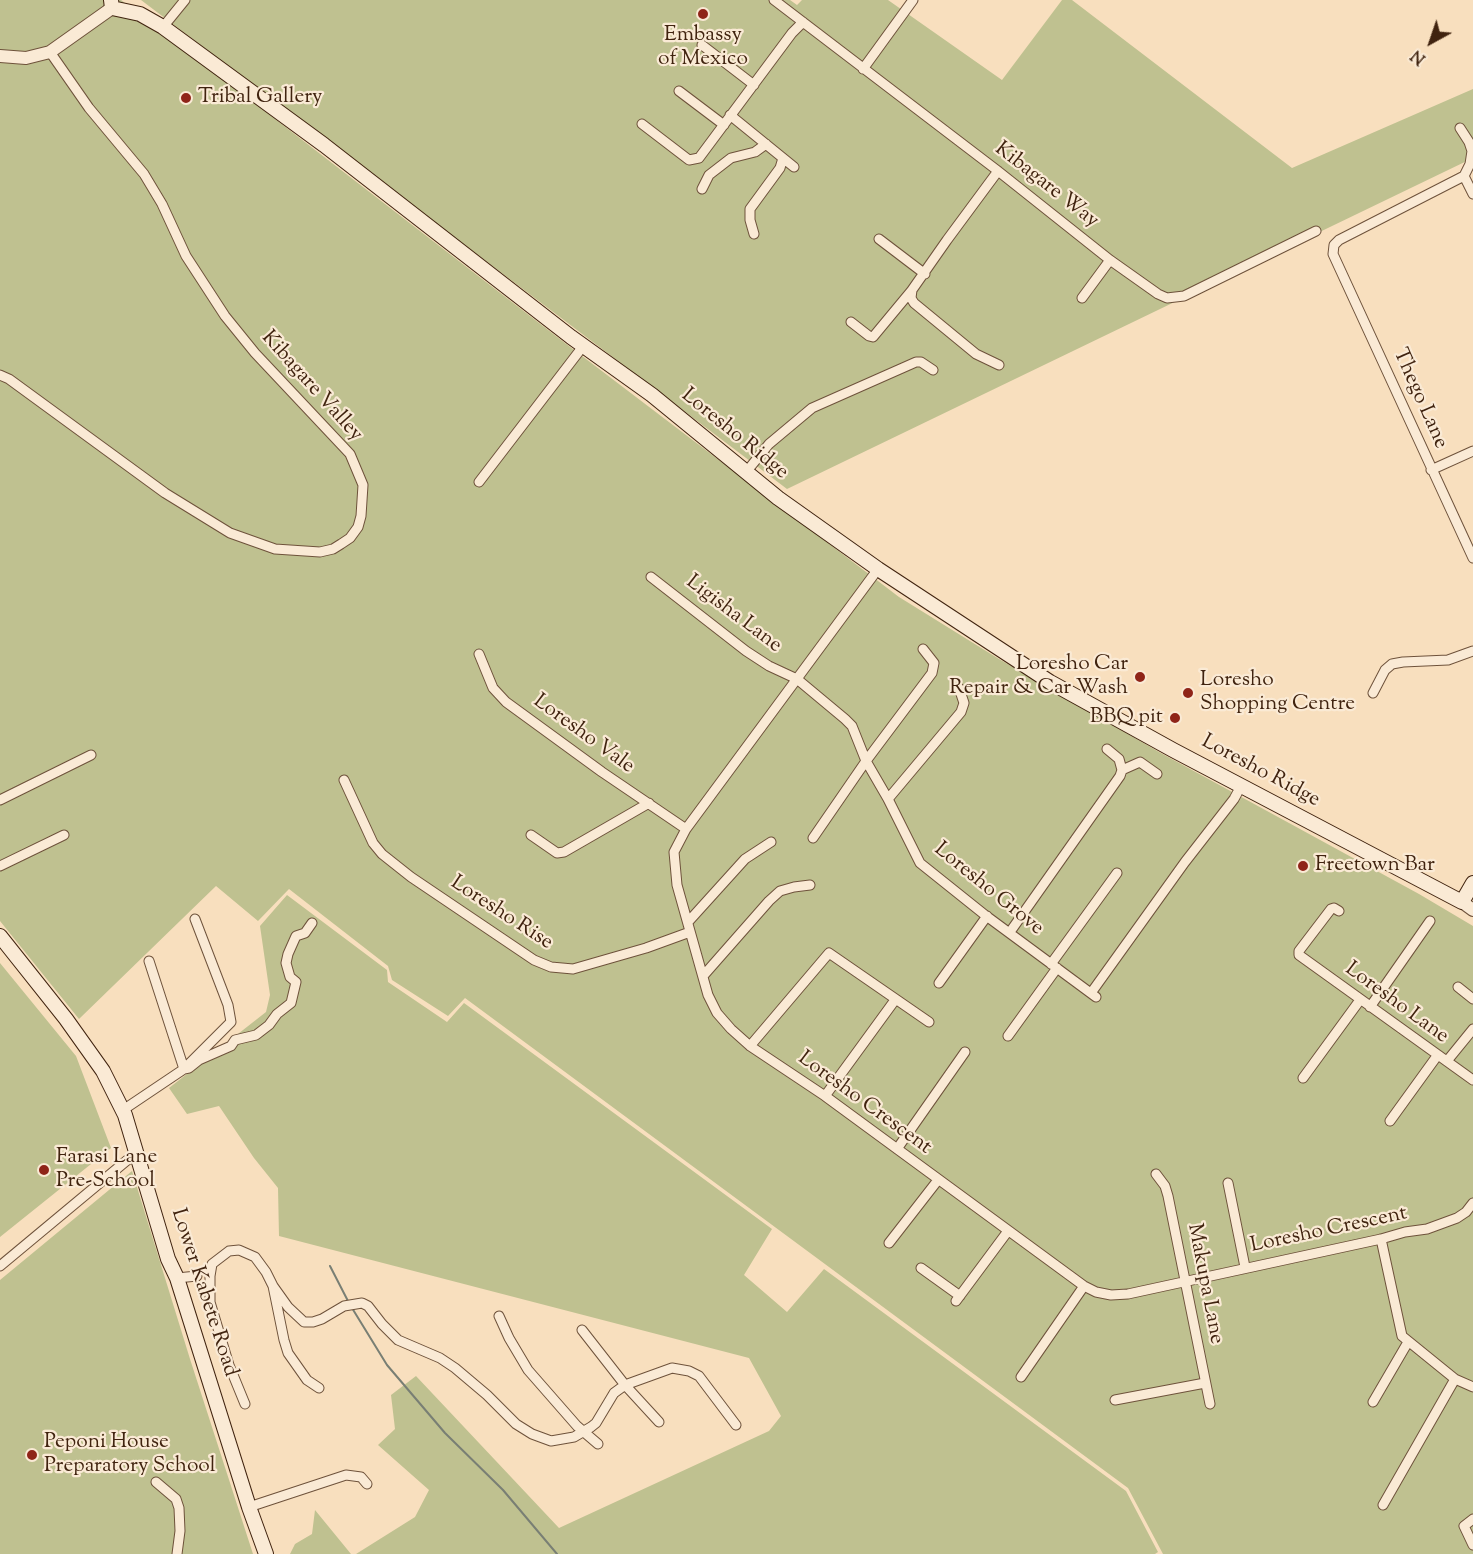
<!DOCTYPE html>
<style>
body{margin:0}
#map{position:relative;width:1473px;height:1554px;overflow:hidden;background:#f8dfbe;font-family:"Sorts Mill Goudy",serif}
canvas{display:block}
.north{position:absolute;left:1401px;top:12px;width:60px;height:60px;-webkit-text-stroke:4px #faead5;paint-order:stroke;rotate:220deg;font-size:16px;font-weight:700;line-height:24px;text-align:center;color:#40230f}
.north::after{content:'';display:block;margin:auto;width:21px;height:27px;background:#40230f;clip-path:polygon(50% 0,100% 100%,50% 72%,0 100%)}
</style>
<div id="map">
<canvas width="1473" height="1554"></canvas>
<div class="north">N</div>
</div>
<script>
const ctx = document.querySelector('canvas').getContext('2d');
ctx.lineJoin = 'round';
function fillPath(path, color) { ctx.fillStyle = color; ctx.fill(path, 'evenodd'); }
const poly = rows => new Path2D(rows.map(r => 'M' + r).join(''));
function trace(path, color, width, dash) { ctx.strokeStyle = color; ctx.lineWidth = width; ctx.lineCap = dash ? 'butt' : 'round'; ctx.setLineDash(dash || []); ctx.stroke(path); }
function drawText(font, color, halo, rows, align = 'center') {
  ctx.font = font + ' "Sorts Mill Goudy",serif'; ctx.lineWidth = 4.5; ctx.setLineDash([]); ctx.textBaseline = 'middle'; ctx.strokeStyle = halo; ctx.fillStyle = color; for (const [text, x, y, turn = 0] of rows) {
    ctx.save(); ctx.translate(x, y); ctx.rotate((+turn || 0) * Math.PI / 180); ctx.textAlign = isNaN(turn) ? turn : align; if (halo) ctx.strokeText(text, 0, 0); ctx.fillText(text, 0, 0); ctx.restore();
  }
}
fillPath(poly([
 [0,0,121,0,565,343,899,597,999,659,1159,752,1419,894,1473,926,1473,1554,1163,1554,1128,1488,465,998,448,1016,392,980,388,966,289,889,258,921,216,886,79,1019,0,921],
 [141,0,790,0,797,5,802,0,888,0,1002,80,1062,0,1072,0,1292,168,1473,89,1473,158,787,489],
 [287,895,387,970,388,982,447,1022,464,1003,772,1229,744,1275,787,1312,824,1269,1126,1491,1158,1552,1155,1554,356,1554,415,1517,429,1490,378,1445,395,1429,391,1395,416,1376,559,1528,769,1431,781,1416,749,1358,279,1236,278,1188,254,1158,219,1106,187,1114,169,1088,266,1012,270,995,260,926],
 [0,963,76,1056,111,1148,0,1237],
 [132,1171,190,1359,253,1554,0,1554,0,1280],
 [315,1510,351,1554,290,1554,295,1544,312,1534]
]), '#bfc190');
trace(poly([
 [330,1266,349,1303],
 [352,1308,387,1365,445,1433,503,1490,557,1554]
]), '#797f74', 2);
const minor = poly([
 [774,0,998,171,1110,260,1158,294,1167,298,1184,296,1316,231],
 [163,27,185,0],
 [702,45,754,85],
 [863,69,913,0],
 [679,91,724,125],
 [730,115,794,167],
 [642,124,689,160,699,158,792,33,803,22],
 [1460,128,1469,142,1472,151,1470,164,1464,176],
 [998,171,947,240,912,290,911,298,914,303,976,354,999,365],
 [1464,176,1339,240,1334,245,1333,254,1473,558],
 [1464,176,1473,194],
 [702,189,709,175,731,158,755,152,766,144],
 [754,234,750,220,750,209,780,168,783,158],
 [879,239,925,274],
 [1082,298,1110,260],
 [851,322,869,336,873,337,912,290],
 [0,375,9,379,165,493,230,533,275,549,320,552,333,549,341,544,350,538,358,527,361,516,363,485,350,454,255,353,225,316,186,256,162,204,144,174,89,108,50,52],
 [1431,470,1473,451],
 [747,471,769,444,812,408,916,362,921,362,933,370],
 [479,482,584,345],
 [878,569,686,829,674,852,677,885,708,995,717,1013,731,1029,750,1046,825,1096,1084,1286,1096,1292,1111,1295,1128,1294,1381,1239,1405,1232,1427,1229,1457,1218,1466,1212,1473,1203],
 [651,577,746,651,769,666,797,679,845,719,852,726,866,761,888,799,920,863,985,915,1096,997],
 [479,654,493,688,506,702,602,772,686,829],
 [1373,693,1385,670,1392,664,1403,662,1448,660,1473,651],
 [1122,770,1140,762,1157,774],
 [344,780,373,843,382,854,411,877,534,960,551,967,573,969,646,948,690,932],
 [888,799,961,712,964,703,959,688],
 [0,800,91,755],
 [531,835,557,853,564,852,649,803],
 [813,838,866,761,932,673,934,663,923,649],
 [0,866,64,835],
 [1339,911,1334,908,1331,909,1299,951,1299,955,1473,1080],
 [688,922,745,859,771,842],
 [1010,932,1120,776,1122,770,1119,759,1107,749],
 [149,961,184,1069,189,1068,199,1060,231,1046,235,1040,256,1035,269,1025,277,1014,291,1003,296,982,290,977,286,963,288,954,296,936,305,933,312,923],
 [1051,964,1117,873],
 [703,976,769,901,780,891,794,887,810,885],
 [939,983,987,916],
 [1458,987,1473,999],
 [1091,993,1185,862,1234,799,1241,786],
 [1370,1007,1430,921],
 [1008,1036,1057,968],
 [750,1046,829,953,929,1022],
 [1447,1061,1473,1029],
 [1303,1078,1360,1000],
 [825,1096,895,1000],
 [123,1110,184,1069,231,1022,228,1005,195,919],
 [1390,1121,1437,1056],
 [897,1149,965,1052],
 [1156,1174,1165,1186,1168,1196,1210,1404],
 [1228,1183,1245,1267],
 [1381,1239,1402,1336,1455,1379,1473,1387],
 [889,1243,938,1180],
 [0,1266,137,1152],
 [921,1268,960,1296],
 [177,1278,197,1276],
 [273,1286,288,1307,304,1322,313,1322,322,1319,344,1306,362,1303,368,1306,382,1324,398,1340,440,1358,455,1368,487,1395,516,1424,532,1434,551,1441,574,1437,591,1427,596,1423,614,1393,625,1385,672,1368,689,1371,699,1376,736,1425],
 [956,1301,1008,1231],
 [499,1316,509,1338,528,1370,577,1426,598,1444],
 [582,1330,625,1385,659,1422],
 [1021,1377,1084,1286],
 [1115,1400,1205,1383],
 [1373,1402,1408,1342],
 [245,1404,229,1365,210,1302,210,1276,212,1264,229,1251,239,1250,255,1257,266,1272,273,1286,284,1340,288,1353,307,1380,319,1388],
 [156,1482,176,1499,179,1508,180,1531,177,1554],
 [1383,1505,1455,1379],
 [249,1507,346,1475,361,1477,367,1484],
 [1473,1519,1464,1526,1473,1545]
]);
const tertiary = poly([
 [0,56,26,58,50,52,112,8],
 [1462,902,1473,910]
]);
const secondary = poly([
 [111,0,112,8,140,14,163,27,324,145,571,337,652,395,778,498,878,569,1050,682,1173,750,1462,902,1473,883],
 [0,936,66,1019,103,1071,125,1115,168,1259,177,1278,249,1507,266,1554]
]);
trace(minor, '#6e523b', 11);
trace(tertiary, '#6e523b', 14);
trace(secondary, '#40230f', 16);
trace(minor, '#faead5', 9);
trace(tertiary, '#faead5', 12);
trace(secondary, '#faead5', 14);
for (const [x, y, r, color] of [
 [703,14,6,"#8f2418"],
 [186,98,6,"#8f2418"],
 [1140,677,6,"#8f2418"],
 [1188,693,6,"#8f2418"],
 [1175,718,6,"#8f2418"],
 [1303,866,6,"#8f2418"],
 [44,1170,6,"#8f2418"],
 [32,1455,6,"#8f2418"]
]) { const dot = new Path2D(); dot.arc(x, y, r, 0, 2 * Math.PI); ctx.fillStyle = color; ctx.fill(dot); trace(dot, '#faead5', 2); }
drawText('21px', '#40230f', '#faead5', [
 ["Embassy",703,36,"center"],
 ["of Mexico",703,60,"center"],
 ["Tribal Gallery",198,98],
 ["Loresho Car",1128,665,"right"],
 ["Repair & Car Wash",1128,689,"right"],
 ["Loresho",1200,681],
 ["Shopping Centre",1200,705],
 ["BBQ pit",1163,718,"right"],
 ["Freetown Bar",1315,866],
 ["Farasi Lane",56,1158],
 ["Pre-School",56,1182],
 ["Peponi House",44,1443],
 ["Preparatory School",44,1467]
], 'left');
drawText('21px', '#40230f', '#faead5', [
 ["Kibagare Way",1046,186,38],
 ["Kibagare Valley",311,387,48],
 ["Thego Lane",1419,399,66],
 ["Loresho Ridge",734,435,39],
 ["Ligisha Lane",733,615,37],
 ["Loresho Vale",583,735,36],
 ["Loresho Ridge",1260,772,28],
 ["Loresho Grove",988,890,39],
 ["Loresho Rise",501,914,33],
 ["Loresho Lane",1396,1004,36],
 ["Loresho Crescent",864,1104,36],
 ["Loresho Crescent",1329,1231,-12],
 ["Makupa Lane",1204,1284,79],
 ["Lower Kabete Road",203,1293,72]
]);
</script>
